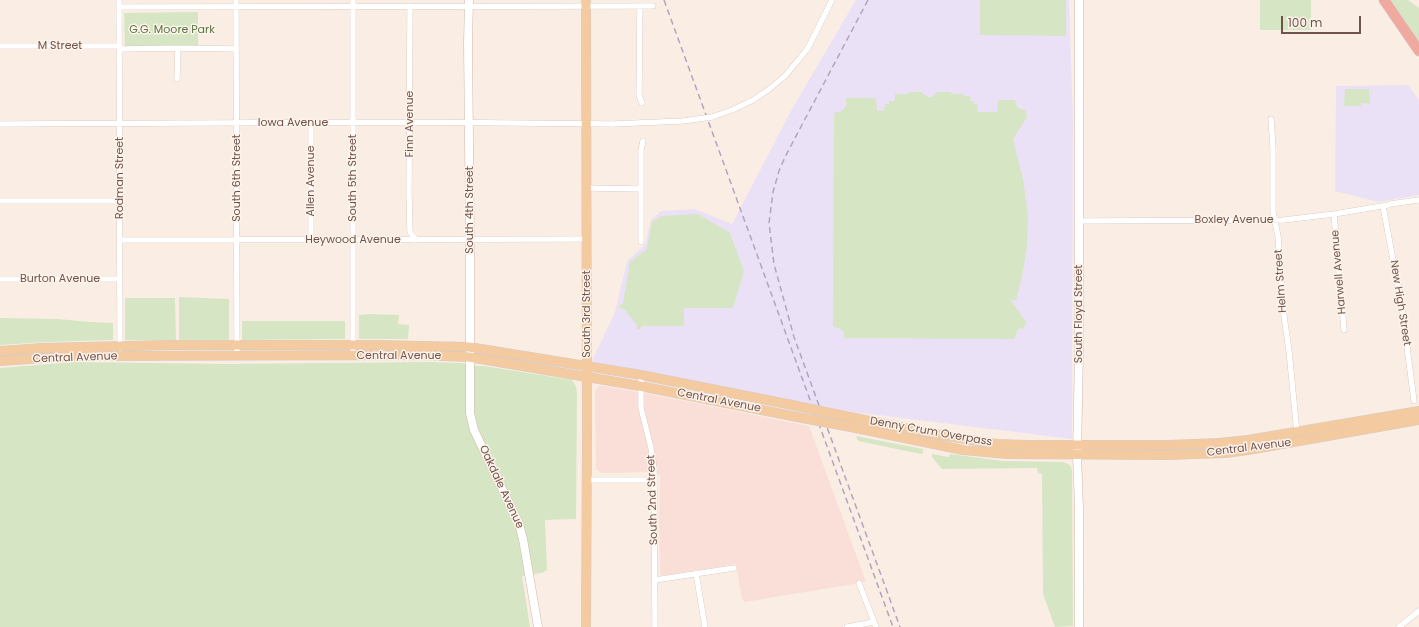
<!DOCTYPE html>
<style>
body{margin:0}
#map{position:relative;width:1419px;height:627px;overflow:hidden;background:#faeee4;font-family:Poppins,sans-serif}
canvas{display:block}
.scale{position:absolute;left:1281px;top:16px;width:80px;height:18px;box-sizing:border-box;border:2px solid #70544c;border-top:0;padding-left:5px;font-size:12px;line-height:14px;white-space:nowrap;color:#70544c;-webkit-text-stroke:3px #fdf3ea;paint-order:stroke}
</style>
<div id="map">
<canvas width="1419" height="627"></canvas>
<div class="scale">100 m</div>
</div>
<script>
const ctx = document.querySelector('canvas').getContext('2d');
ctx.lineJoin = 'round';
function fillPath(path, color) { ctx.fillStyle = color; ctx.fill(path, 'evenodd'); }
const poly = rows => new Path2D(rows.map(r => 'M' + r).join(''));
function trace(path, color, width, dash) { ctx.strokeStyle = color; ctx.lineWidth = width; ctx.lineCap = dash ? 'butt' : 'round'; ctx.setLineDash(dash || []); ctx.stroke(path); }
function drawText(font, color, halo, rows, align = 'center') {
  ctx.font = font + ' Poppins,sans-serif'; ctx.lineWidth = 3; ctx.setLineDash([]); ctx.textBaseline = 'middle'; ctx.strokeStyle = halo; ctx.fillStyle = color; for (const [text, x, y, turn = 0] of rows) {
    ctx.save(); ctx.translate(x, y); ctx.rotate((+turn || 0) * Math.PI / 180); ctx.textAlign = isNaN(turn) ? turn : align; if (halo) ctx.strokeText(text, 0, 0); ctx.fillText(text, 0, 0); ctx.restore();
  }
}
fillPath(poly([
 [599,386,605,386,654,395,809,426,866,582,745,602,742,599,736,564,668,575,660,575,659,522,660,475,648,472,602,473,596,469,595,393,596,389]
]), '#faded8');
fillPath(poly([
 [856,0,1069,0,1073,119,1072,439,853,412,591,363,615,312,627,261,645,245,651,220,661,211,695,209,732,224,792,109],
 [1408,85,1419,100,1419,195,1378,202,1335,191,1336,86]
]), '#ebe1f6');
fillPath(poly([
 [980,0,1066,0,1066,36,980,35],
 [1260,0,1311,0,1311,30,1260,30],
 [1387,0,1408,0,1419,8,1419,47],
 [198,12,198,46,125,48,124,13],
 [1345,89,1369,89,1370,104,1361,103,1361,106,1344,106],
 [909,92,922,92,924,95,928,97,932,97,937,92,951,92,951,94,964,94,964,96,971,96,970,101,974,101,974,104,977,104,978,112,997,112,998,100,1015,100,1017,107,1026,111,1027,117,1013,139,1023,179,1028,215,1027,248,1022,276,1016,301,1010,299,1026,322,1024,328,1018,329,1014,339,844,338,844,333,842,330,833,326,834,119,835,112,840,112,844,109,846,105,846,98,876,98,877,111,884,111,885,104,889,104,889,101,895,101,895,94,908,94],
 [698,214,730,233,744,271,733,308,684,308,684,326,641,326,641,329,637,329,637,325,624,309,620,308,620,304,623,304,630,262,647,249,652,221,656,220,661,216],
 [179,297,229,299,229,340,179,340],
 [125,298,175,298,176,340,125,340],
 [371,314,399,315,398,324,409,325,408,339,359,339,359,315],
 [0,318,58,319,91,322,113,323,113,340,48,342,0,345],
 [242,321,345,321,345,339,242,340],
 [74,362,226,364,429,362,461,363,477,366,484,366,572,380,576,386,577,392,576,519,545,520,547,570,542,573,522,576,530,627,0,627,0,368],
 [856,436,923,449,923,453,921,454,858,441],
 [932,454,949,457,950,454,1003,461,1063,462,1070,465,1072,470,1073,626,1055,627,1043,594,1042,474,1038,473,1037,468,942,469,932,457]
]), '#d6e6c4');
const street = poly([
 [119,0,120,348],
 [236,0,237,356],
 [353,0,353,356],
 [410,6,409,194,410,232,416,240],
 [640,6,639,95,642,103],
 [119,7,653,6],
 [0,46,119,46,123,49,178,48,236,49],
 [177,79,178,48],
 [712,117,732,110,753,100,768,90,785,76,800,58,808,48,832,0],
 [1271,119,1273,148,1273,212,1278,236,1284,316,1289,351,1297,433],
 [0,124,410,122,613,124],
 [587,188,641,189],
 [0,201,120,201],
 [1390,204,1419,200],
 [1383,206,1402,308,1414,401],
 [1334,214,1344,330],
 [1080,221,1284,220,1334,214,1388,205],
 [120,240,587,239],
 [311,240,311,123],
 [641,242,641,150,643,141],
 [0,279,120,279],
 [641,375,641,408,651,448,654,468,655,627],
 [587,480,654,480],
 [696,573,705,627],
 [655,580,734,568],
 [859,583,876,627],
 [847,627,874,622],
 [1399,627,1419,611]
]);
const secondary = poly([
 [469,0,468,43,470,240,470,413,474,430,519,524,523,539,538,627],
 [1079,0,1079,351,1077,455,1079,508,1079,627]
]);
const primary = poly([
 [586,0,587,436,586,627],
 [0,351,42,348,166,345,379,345,469,347,641,375,787,404],
 [0,361,73,356,419,355,469,357,640,386,792,416],
 [850,417,940,435,997,444,1027,445,1168,445,1219,443,1248,440,1419,411],
 [856,428,963,450,1007,454,1167,455,1226,453,1254,449,1419,420]
]);
const highway = poly([
 [1384,0,1419,51]
]);
trace(street, '#cab5ab', 6);
trace(secondary, '#cfb7ac', 9);
trace(primary, '#d4ccc9', 10);
trace(highway, '#d4ccc9', 11);
trace(street, '#fff', 5.5);
trace(secondary, '#fff', 8);
trace(primary, '#f4caa1', 9);
trace(highway, '#f0a99f', 10);
trace(poly([
 [664,0,893,627],
 [868,0,785,157,779,171,773,192,769,223,774,264,794,337,900,627]
]), '#b0a4c2', 1.5, [6, 4]);
const streetBridge = poly([
 [613,124,683,121,712,117]
]);
const primaryBridge = poly([
 [787,404,850,417],
 [792,416,856,428]
]);
trace(streetBridge, '#cab5ab', 6, []);
trace(primaryBridge, '#d4ccc9', 10, []);
trace(streetBridge, '#fff', 5.5);
trace(primaryBridge, '#f4caa1', 9);
drawText('11px', '#5a7545', '#fdf3ea', [
 ["G.G. Moore Park",172,30]
]);
drawText('11px', '#70544c', '#fdf3ea', [
 ["M Street",60,46],
 ["Iowa Avenue",293,123],
 ["Finn Avenue",410,124,-90],
 ["Rodman Street",120,178,-90],
 ["South 6th Street",237,178,-90],
 ["South 5th Street",353,178,-90],
 ["Allen Avenue",311,181,-90],
 ["South 4th Street",470,210,-90],
 ["Boxley Avenue",1234,220],
 ["Heywood Avenue",353,240],
 ["Harwell Avenue",1339,272,-95],
 ["Burton Avenue",60,279],
 ["Helm Street",1281,281,-94],
 ["New High Street",1400,303,81],
 ["South 3rd Street",587,314,-90],
 ["South Floyd Street",1079,314,-90],
 ["Central Avenue",399,356],
 ["Central Avenue",75,358,-2],
 ["Central Avenue",719,401,11],
 ["Denny Crum Overpass",931,432,10],
 ["Central Avenue",1249,448,-7],
 ["Oakdale Avenue",501,487,65],
 ["South 2nd Street",653,500,-92]
]);
</script>
